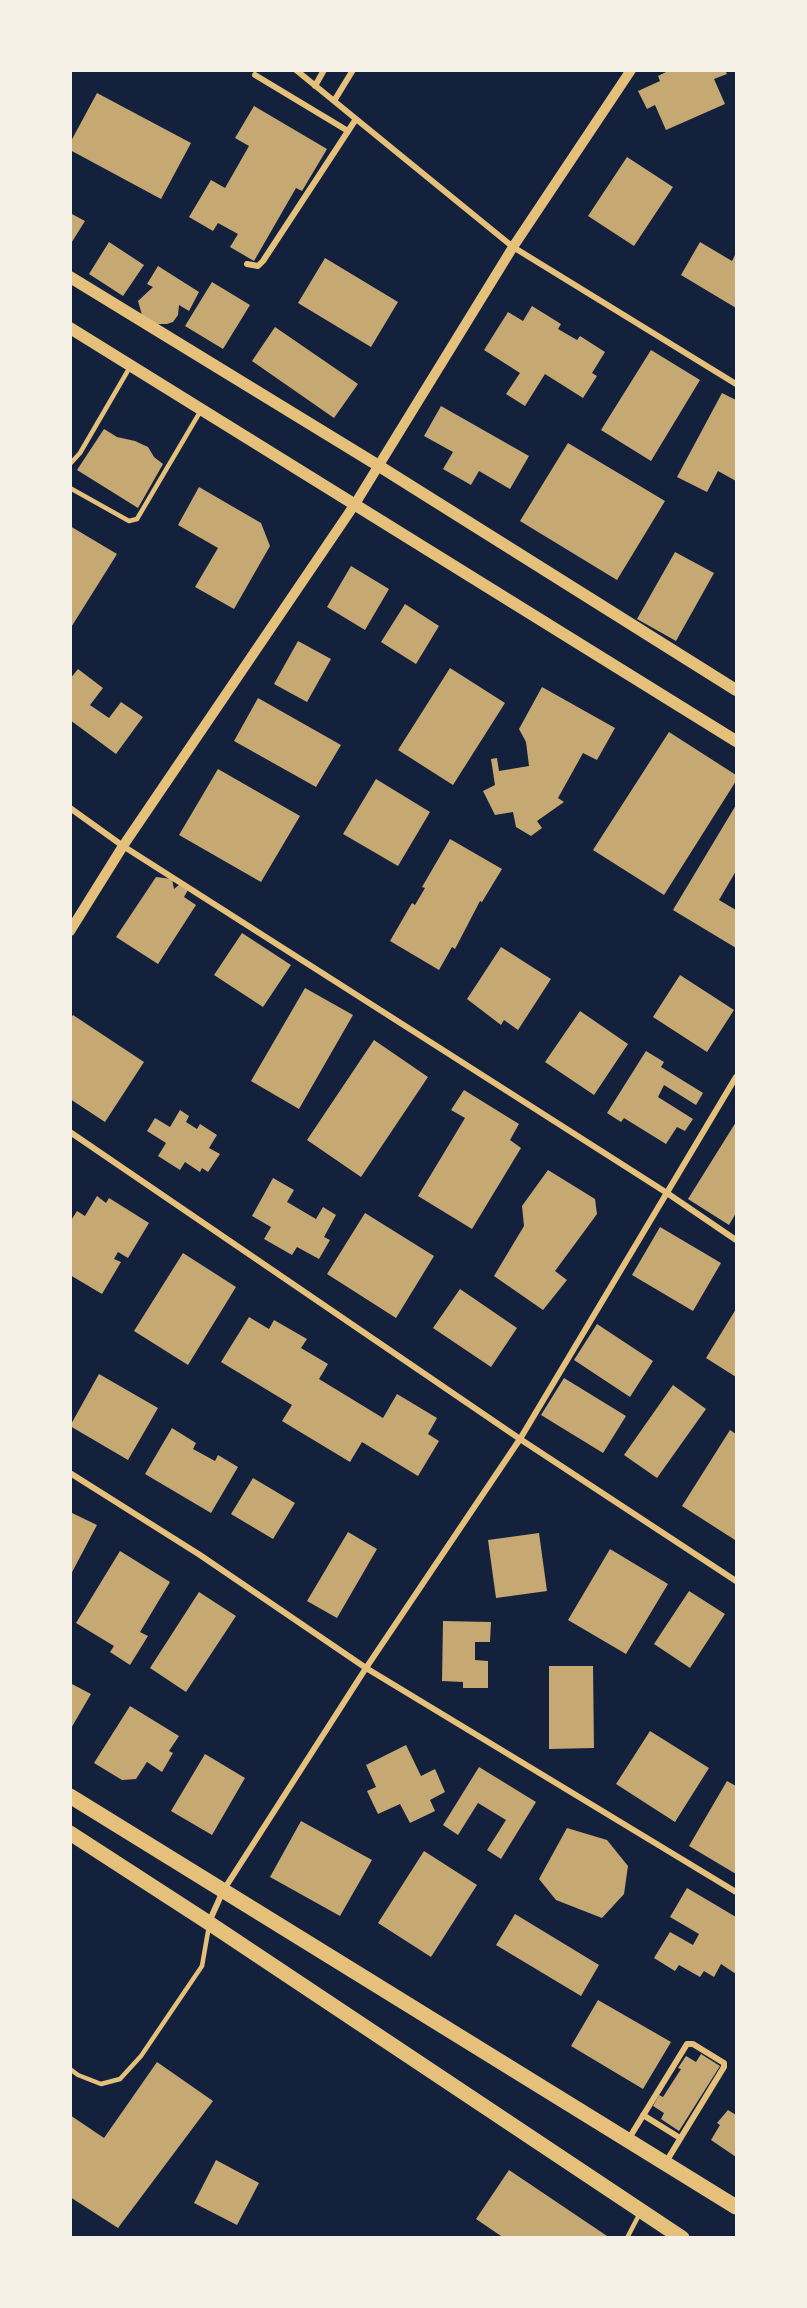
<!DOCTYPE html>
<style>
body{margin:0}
#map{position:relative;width:807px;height:2308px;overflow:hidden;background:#14213d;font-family:Signika,sans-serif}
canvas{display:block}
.frame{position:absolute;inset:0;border:72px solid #f6f1e7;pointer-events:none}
</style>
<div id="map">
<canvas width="807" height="2308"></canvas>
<div class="frame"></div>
</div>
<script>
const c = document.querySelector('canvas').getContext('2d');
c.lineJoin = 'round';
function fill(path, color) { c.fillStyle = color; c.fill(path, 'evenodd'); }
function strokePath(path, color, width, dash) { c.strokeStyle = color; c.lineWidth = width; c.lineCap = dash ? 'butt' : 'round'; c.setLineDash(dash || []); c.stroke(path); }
fill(new Path2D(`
 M670,70h55l2,4 -13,5 11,25 -59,26 -11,-25 -8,4 -9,-18 22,-10 -2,-5z
 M97,93l94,50 -30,56 -91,-49v-7z
 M254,106l73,43 -25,42 -6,-3 -42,73 -24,-14 8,-13 -20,-11 -5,8 -24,-14 22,-37 14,8 24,-42 -14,-8z
 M627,157l46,30 -39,59 -46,-30z
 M70,213l15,8 -15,24z
 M109,242l35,23 -21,31 -34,-22z
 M700,242l32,19 4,-8v55l-55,-33z
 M325,258l73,44 -27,45 -73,-44z
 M158,266l41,26 -10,19 -10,-6 -1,10 -5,7 -6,2h-10l-15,-9 -4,-14 15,-14 -6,-3z
 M212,282l38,23 -27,44 -38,-23z
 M532,306l29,18 -3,5 19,11 3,-4 25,16 -13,21 5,3 -14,22 -38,-24 -20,32 -19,-12 14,-21 -36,-23 24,-38 15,9z
 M275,327l83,57 -24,34 -82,-57z
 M651,350l49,30 -49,81 -50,-31z
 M722,393l14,7v81l-18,-10 -11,21 -30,-15z
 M441,406l88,50 -19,33 -31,-18 -8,14 -28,-16 10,-17 -29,-16z
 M104,429l13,8 18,4 13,6 6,10 9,7 -25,44 -61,-38z
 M568,443l97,58 -48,79 -97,-59z
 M199,487l62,36 9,23 -36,63 -39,-22 23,-39 -40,-23z
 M70,526l47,28 -47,75z
 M675,552l39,21 -38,68 -39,-22z
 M351,566l38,23 -24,41 -38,-23z
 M405,604l34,22 -23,38 -35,-22z
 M298,641l33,18 -24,43 -33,-18z
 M450,668l55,35 -52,82 -55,-35z
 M78,669l25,19 -13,17 19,13 12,-16 22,15 -27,37 -46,-34v-41z
 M542,687l73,41 -18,32 -14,-7 -25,45 6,4 -27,19 5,7 -11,8 -15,-9 -3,-15 -18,3 -12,-24 12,-6 -4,-26 6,-1 2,13 30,-5 -3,-24 -7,-13z
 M258,698l83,47 -25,42 -82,-46z
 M669,732l67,43v6l-72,114 -71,-45z
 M218,769l82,47 -39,66 -82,-47z
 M376,779l54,33 -32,54 -55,-32z
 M736,805v66l-17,29 17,10v38l-63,-38z
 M450,839l52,30 -20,33 -2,-1 -25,48 -3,-2 -13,23 -49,-29 22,-38 3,2 10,-17 -3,-1z
 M156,877l16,2 2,10 6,-5 8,6 -4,7 12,8 -38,59 -42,-27z
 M242,933l49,32 -28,42 -49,-32z
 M501,947l50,32 -33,51 -14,-10 -3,5 -34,-26z
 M680,975l54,35 -27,42 -54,-35z
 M305,988l48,27 -54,94 -48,-28z
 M580,1011l48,33 -34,51 -49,-33z
 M73,1015l71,47 -39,60 -35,-23v-80z
 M374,1040l54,37 -67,100 -54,-37z
 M646,1051l18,11 -3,5 42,26 -7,12 -32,-20 -6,12 35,22 -8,12 -8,-4 -11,17 -42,-26 -3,4 -14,-9z
 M464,1090l55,34 -9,16 11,8 -49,81 -54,-33 47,-78 -14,-8z
 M180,1110l9,6 -3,6 11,7 3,-5 17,11 -8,13 11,6 -12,18 -6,-4 -2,4 -15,-10 -5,8 -22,-14 8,-13 -19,-12 8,-13 15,9z
 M736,1122v91l-7,12 -41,-26z
 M548,1170l47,29 2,15 -42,57 12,9 -24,30 -49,-34 30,-50 -2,-20z
 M273,1178l21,12 -7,12 29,17 7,-12 13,8 -12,22 6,3 -11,19 -22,-12 -5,8 -28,-16 7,-12 -19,-11z
 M97,1196l9,7 3,-5 40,25 -21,35 -10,-6 -4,7 7,3 -19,32 -32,-19v-53l7,-11 8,5z
 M365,1213l69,43 -38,62 -69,-44z
 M660,1227l61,36 -28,48 -61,-36z
 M183,1253l53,34 -48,78 -54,-34z
 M460,1289l57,39 -26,39 -58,-39z
 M736,1309v68l-30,-19z
 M249,1317l20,12 5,-9 33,19 -6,9 27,16 -9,15 64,39 14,-24 40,24 -9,16 11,7 -21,35 -56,-34 -12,20 -68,-41 10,-16 -71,-43z
 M597,1324l56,37 -23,36 -56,-37z
 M99,1374l59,34 -30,52 -58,-34z
 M564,1378l62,38 -23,37 -62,-38z
 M673,1385l33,24 -49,69 -33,-23z
 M172,1428l24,15 -3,6 22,12 3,-6 20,12 -27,46 -66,-39z
 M730,1430l6,4 -1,106 -53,-34z
 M253,1478l42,25 -22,36 -42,-25z
 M70,1512l27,13 -27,51z
 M348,1532l29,17 -40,69 -30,-17z
 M539,1533l8,58 -51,7 -8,-58z
 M610,1549l58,35 -42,70 -58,-34z
 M120,1551l50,31 -30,50 8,4 -18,29 -20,-13 4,-6 -38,-23z
 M689,1591l36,23 -35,54 -36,-24z
 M199,1592l37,24 -50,76 -36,-24z
 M443,1621l48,1 -1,20h-15v18l13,1v27h-25v-6l-21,-1z
 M549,1666h44l1,82 -45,1z
 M70,1683l21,11 -21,36z
 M130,1706l49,30 -10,15 4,2 -11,19 -15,-10 -11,17 -14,1 -28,-17z
 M650,1731l59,37 -34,54 -59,-38z
 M406,1745l15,31 14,-7 10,23 -15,8 5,11 -25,12 -10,-19 -22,10 -11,-23 9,-4 -10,-22z
 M205,1754l40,24 -33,57 -41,-24z
 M479,1767l57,35 -35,57 -14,-9 19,-30 -28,-17 -20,32 -15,-10z
 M727,1781l9,5v88l-47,-28z
 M301,1821l71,39 -32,56 -70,-39z
 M567,1828l40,12 21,26 -4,28 -22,24 -46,-18 -17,-21z
 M424,1851l53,34 -46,72 -53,-34z
 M687,1888l49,29v57l-15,-10 -7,13 -10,-6 -4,6 -21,-12 -4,6 -21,-13 16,-26 23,13 6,-11 -29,-17z
 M515,1914l84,51 -18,31 -85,-51z
 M598,2000l73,42 -28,47 -72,-43z
 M701,2054l19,12 -41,65 -18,-12 3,-6 -11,-7 6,-11 4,2 18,-28 -3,-1 8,-12 10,6z
 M157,2062l56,39 -95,127 -48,-31v-82l34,23z
 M728,2110l8,5v42l-25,-17 9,-15 -3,-2z
 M216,2160l43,23 -22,42 -43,-22z
 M509,2170l101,68h-106l-28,-19z`), '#c6a872');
strokePath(new Path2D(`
 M70,464l10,-11 50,-86
 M70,488l59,33 8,-2 63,-107
 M70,2069l8,6 23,9 19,-5 21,-23 61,-90 7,-40
 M627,2238l13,-25`), '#e5c07b', 4.5);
strokePath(new Path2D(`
 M296,70l217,177 223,137
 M255,75l93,56
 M315,86l9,-16
 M334,101l19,-31
 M247,264l11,2 5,-5 93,-142
 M70,808l53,38 544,347 69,47
 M70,1132l450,307 216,142
 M70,1473l130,82 166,113 370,224
 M209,1922l14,-31 143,-223 154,-229 216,-362
 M643,2115l37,23
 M628,2140l59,-96h6l31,19v4l-58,95`), '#e5c07b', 6);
strokePath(new Path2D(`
 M70,931l53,-85 232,-342 158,-257 118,-177`), '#e5c07b', 10);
strokePath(new Path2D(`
 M70,277l309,189 357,224
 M70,328l666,413`), '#e5c07b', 12);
strokePath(new Path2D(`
 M70,1796l666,411
 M70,1833l139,90 473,315`), '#e5c07b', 15);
</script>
